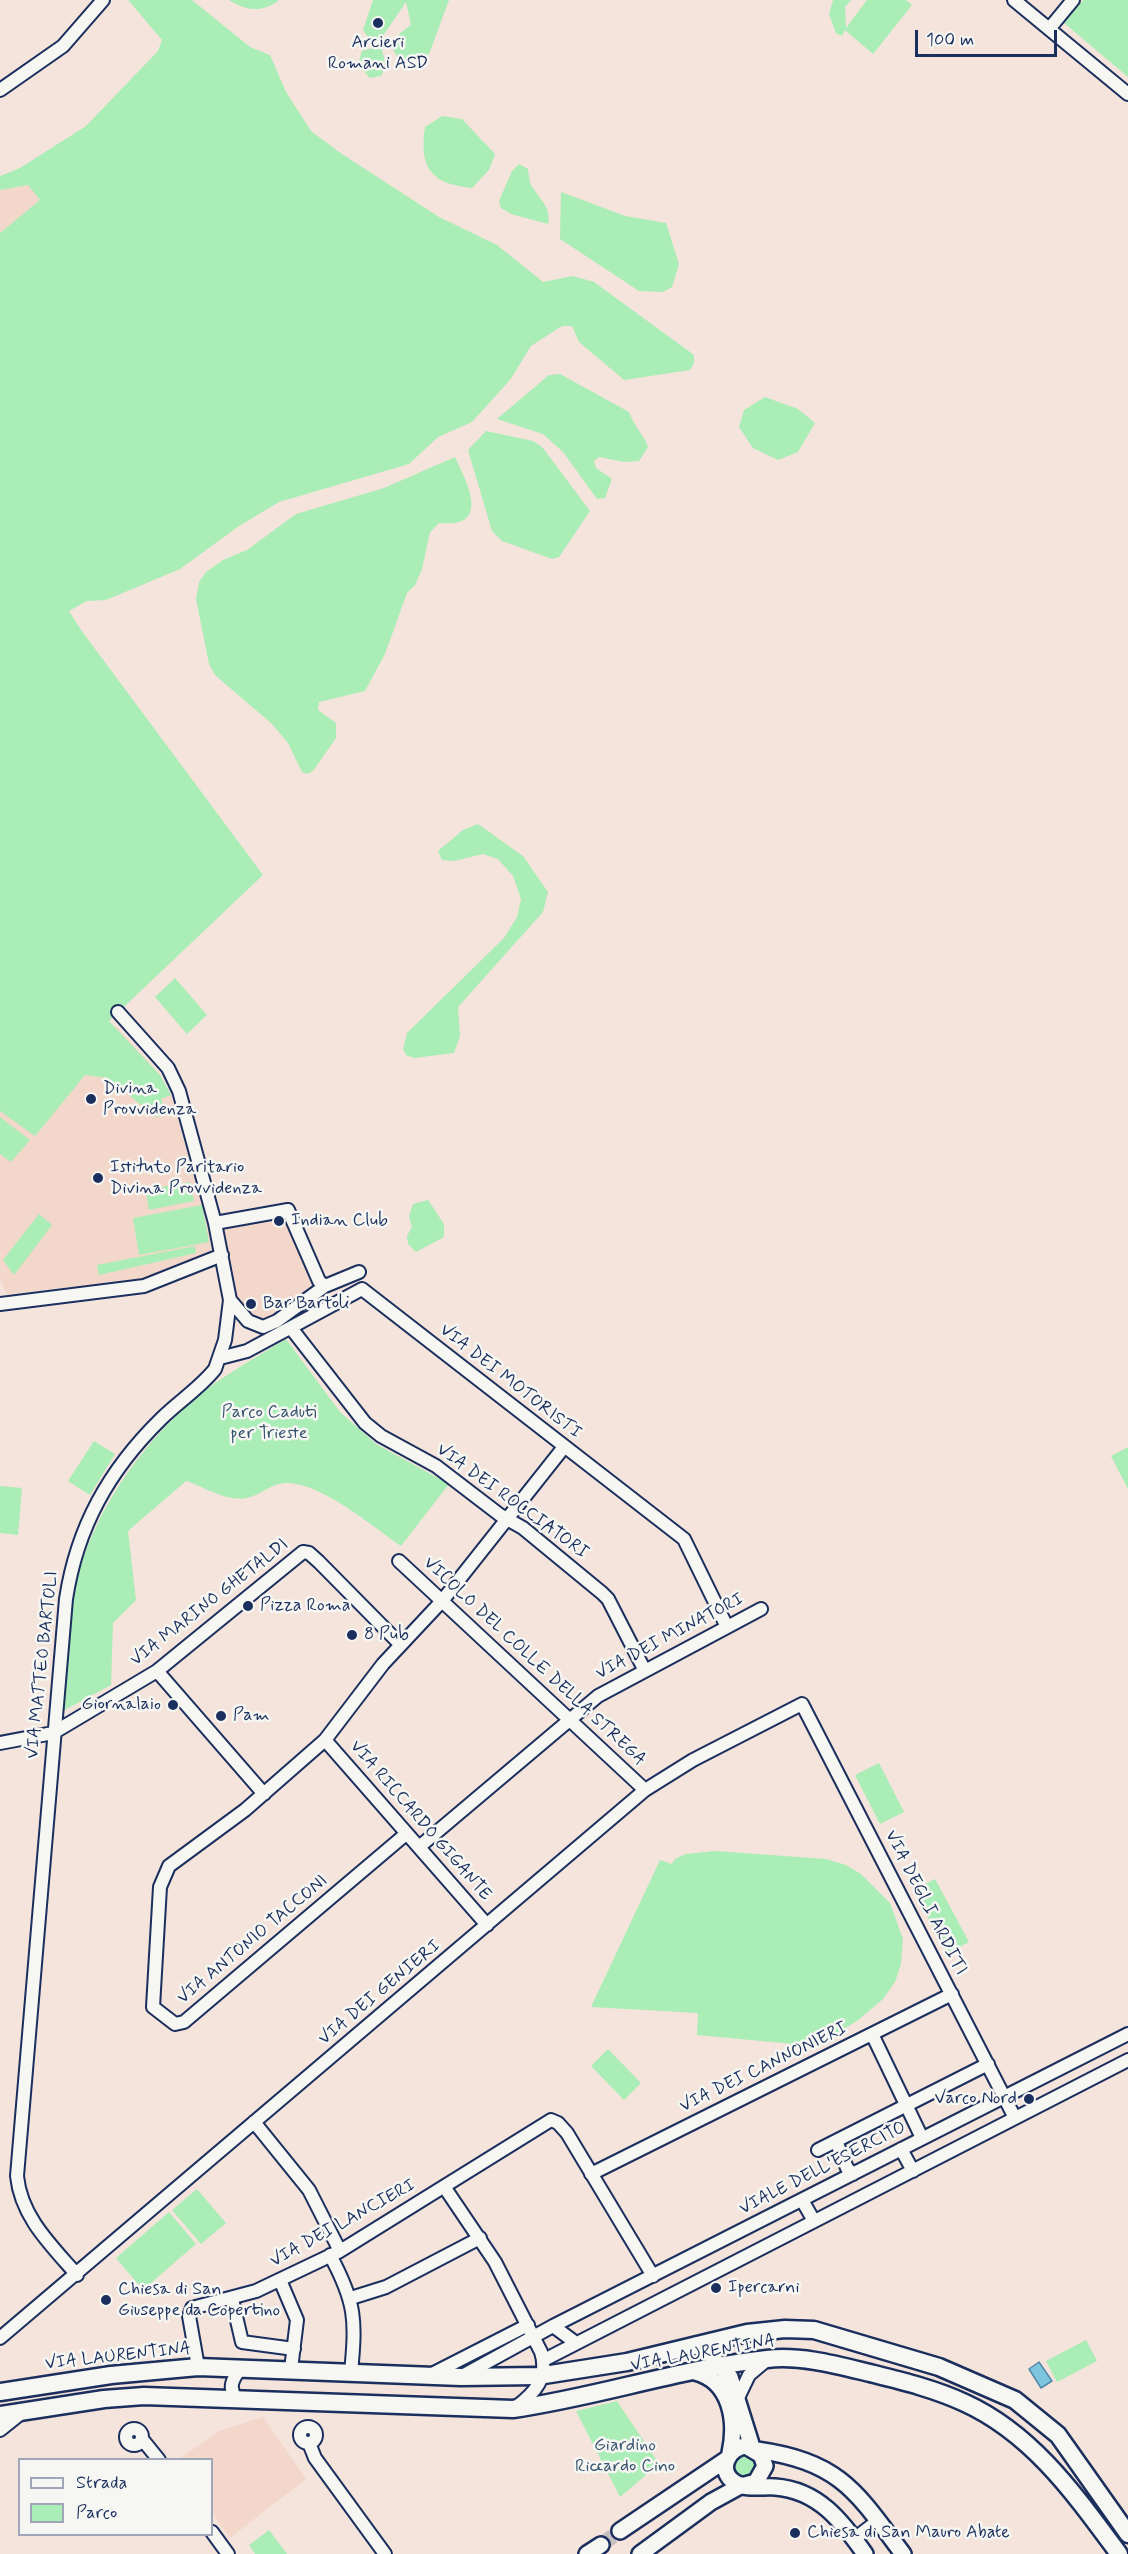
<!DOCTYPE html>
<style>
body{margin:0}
#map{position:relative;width:1128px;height:2554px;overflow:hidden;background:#f4e4db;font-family:Mynerve,sans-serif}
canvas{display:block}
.legend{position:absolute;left:18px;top:2458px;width:195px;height:78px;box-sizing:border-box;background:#f6f6f2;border:2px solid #9ea6b7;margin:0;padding:8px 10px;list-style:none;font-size:18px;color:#1b2f5e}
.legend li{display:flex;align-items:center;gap:12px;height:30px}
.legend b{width:30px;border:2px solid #9ea6b7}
.scale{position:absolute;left:915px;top:30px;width:142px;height:27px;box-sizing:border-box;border:3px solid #1b2f5e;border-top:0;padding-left:8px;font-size:18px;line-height:21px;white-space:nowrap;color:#1b2f5e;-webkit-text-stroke:4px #f6f6f2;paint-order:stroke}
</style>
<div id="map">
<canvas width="1128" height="2554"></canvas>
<ul class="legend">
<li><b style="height:8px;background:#f6f6f2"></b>Strada</li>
<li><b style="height:16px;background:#aaedb6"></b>Parco</li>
</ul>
<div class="scale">100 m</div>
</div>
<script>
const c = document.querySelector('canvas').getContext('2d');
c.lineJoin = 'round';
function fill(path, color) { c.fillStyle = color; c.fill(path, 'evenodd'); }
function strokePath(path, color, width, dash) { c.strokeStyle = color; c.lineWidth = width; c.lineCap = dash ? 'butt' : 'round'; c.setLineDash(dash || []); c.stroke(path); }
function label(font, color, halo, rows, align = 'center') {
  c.font = font + ' Mynerve,sans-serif'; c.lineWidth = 5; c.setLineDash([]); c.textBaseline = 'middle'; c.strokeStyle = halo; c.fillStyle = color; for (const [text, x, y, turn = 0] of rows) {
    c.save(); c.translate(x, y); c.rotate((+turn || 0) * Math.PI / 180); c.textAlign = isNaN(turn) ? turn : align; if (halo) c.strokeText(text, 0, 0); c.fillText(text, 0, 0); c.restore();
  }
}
fill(new Path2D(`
 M28,185l12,15 -40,33v-43z
 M116,1026l44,49 11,20 43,154 -60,28 -147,17 -7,-14v-188z
 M286,1212l34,75 -48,32 -15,4 -24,-24 -15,-74z
 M263,2417l43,62 -76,59 -18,-25v-53l-33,-1 40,-28z`), '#f3d7ca');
fill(new Path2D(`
 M128,0h64l58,47 20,8 16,37 25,39 28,21 100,65 58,28 46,37 30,-6 21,6 100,73v8l-4,7 -66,10 -45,-38 -7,-16h-10l-31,20 -21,34 -38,42 -34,15 -29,27 -130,38 -40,24 -59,43 -74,31 -19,1 -18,10 12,19 182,245 -154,146 51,54 11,20 -10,4 5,15 -10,3 -48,-39 -23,-3 -50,61 -35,-25v-878l40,-33 -12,-15 -28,5v-14l20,-8 66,-42 72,-75 4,-11z
 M229,0h50c-16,13 -33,11 -50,0z
 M373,0h76l-20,54 -26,15 -10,-20 7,-16 11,-8 -5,-23 -30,44 6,3 4,18 -5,9 -11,2 -12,-13 4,-14 13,-4 -12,-17z
 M833,0h18l-6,7 1,21 21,-28h39l6,5 -39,49 -28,-24 -3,6 -6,-3 -7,-19z
 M1083,0h45v77l-64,-54z
 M442,116l20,3 33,35 -6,16 -17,18c-42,-4 -53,-21 -47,-61z
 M519,164l9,5c1,6 1,14 5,19 7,11 19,21 15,36l-37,-10 -10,-6 -2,-7 13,-30z
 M561,192l64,24 41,7 13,41 -7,23 -9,5 -24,-1 -79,-52z
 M560,374l69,38c5,14 14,22 19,35l-9,14 -15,1 -25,-5 -5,4 2,7 16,11 -7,19 -8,1 -34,-47 -20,-18 -46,-15 52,-44z
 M765,397l33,12 17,14 -17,29 -20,8 -25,-12 -14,-21 5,-17z
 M486,431l47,10 10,7 47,63 -31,46 -7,2 -50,-18 -10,-10 -24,-81z
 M455,457c7,16 31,57 4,65 -6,2 -14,1 -20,1l-9,9 -8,37 -7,16 -8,8 -22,61 -20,37 -46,11 -1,8 18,13v15l-23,33 -6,3 -5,-2 -14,-29 -16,-19 -57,-49 -6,-11 -13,-65 3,-17 7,-10 17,-12 24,-10 49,-36 88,-26z
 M478,824l45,32 25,36 -5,20 -85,95 2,29 -6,17 -40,5 -8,-3 -3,-6 4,-16 97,-95 13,-21 4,-18 -8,-23 -15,-17 -15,-5 -29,7 -12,-1 -4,-9 25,-21z
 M175,978l32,37 -20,19 -32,-37z
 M0,1117l30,23 -19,22 -11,-8z
 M190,1182l4,19 -45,9 -3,-20z
 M428,1200l16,24v13l-28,15 -8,-8 -1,-8 5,-9 -3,-11 4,-12z
 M202,1205l7,37 -70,13 -6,-37z
 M39,1214l13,11 -38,50 -11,-15z
 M195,1246l1,7 -97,22 -2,-10z
 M286,1339l54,73 36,32 73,40 -48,62c-28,-19 -81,-65 -116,-63 -15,1 -24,12 -38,15 -19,4 -43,-11 -61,-17l-58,50 8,69 -23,23 -2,62 -48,26c3,-37 3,-77 10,-113 13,-73 58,-140 111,-190 30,-28 68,-48 102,-69z
 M94,1441l21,13 -25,41 -22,-14z
 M1128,1447v42l-17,-33z
 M0,1486l22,2 -4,47 -18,-2z
 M879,1763l25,49 -24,12 -25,-49z
 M715,1851l111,8 20,6 15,9 29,29 13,36 -2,25 -6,18 -12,17 -26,22 -42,25 -118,-11 1,-22 -107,-6 69,-147 12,4 3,-5 11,-5z
 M935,1879l34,63 -22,11 -34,-63z
 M608,2049l33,34 -17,17 -33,-34z
 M197,2189l29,34 -25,21 -29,-34z
 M169,2212l27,32 -53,46 -27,-32z
 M1086,2340l11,21 -40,21 -11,-21z
 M372,2380l150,2v4l-150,-2z
 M617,2401l42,63 -39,33 -44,-86z
 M731 2466a13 13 0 1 1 26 0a13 13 0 1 1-26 0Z
 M269,2530l18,24h-32l-6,-9z`), '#aaedb6');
const water = new Path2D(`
 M1039,2362l13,19 -11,7 -12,-19z`);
fill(water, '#7cc5dc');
strokePath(water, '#5589aa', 1.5);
strokePath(new Path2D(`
 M601,2545l19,-14`), '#c9c0c2', 15, [15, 8]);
const minor = new Path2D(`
 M1014,0l114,94
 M1049,29l24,-29
 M0,90l63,-44 40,-46
 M215,1223l73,-13 31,71 6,5 34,-14
 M230,1300l18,21 15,6 14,-6 48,-35
 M0,1304l144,-18 78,-31
 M291,1328l74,95 16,13 55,30 64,49 23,13 79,65 6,6 36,70
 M220,1358l27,-7 115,-62 322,250 43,88
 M399,1561l246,229
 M157,1671l107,123
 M325,1740l162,185
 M0,1743l53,-10 104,-62 146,-119 6,1 10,9 81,82
 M406,1834l-222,188 -9,2 -22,-17 7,-120 9,-21 76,-56 80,-70 58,-76 59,-63 122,-154
 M419,1847l179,-151 163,-87
 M872,2034l50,104
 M254,2122l55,68 31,61
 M836,2141l11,27 6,6
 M901,2149l12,22
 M818,2150l170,-86
 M591,2174l361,-180
 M445,2188l50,74 46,90c8,25 -6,41 -25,55
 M802,2200l12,21
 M330,2255c26,48 26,65 21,118
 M77,2275c-26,-30 -56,-58 -60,-99l49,-577c11,-72 43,-129 95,-180 17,-17 39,-31 54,-50l10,-29 5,-40 -15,-77 -36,-132 -11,-23 -50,-56
 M280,2280l17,40 -6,49
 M351,2298l35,-11 94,-49
 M232,2299l10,43 52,7
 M553,2326l23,17
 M0,2338l645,-548 48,-30 109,-56 213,414
 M544,2360l584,-300
 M198,2367l-9,-51 3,-8 64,-17 84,-40 211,-131 7,3 9,10 86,143
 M430,2375l98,-50
 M462,2376l91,-50 575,-292
 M237,2399c-10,-11 -4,-21 4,-31
 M737,2400l12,-25 19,-16
 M300 2435a8 8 0 1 1 16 0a8 8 0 1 1-16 0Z
 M126 2437a8 8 0 1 1 16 0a8 8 0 1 1-16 0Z
 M0,2430l20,-16
 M142,2439l17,21
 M309,2443l6,15 70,96
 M212,2532l16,22
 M854,2539l25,-19`);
const tertiary = new Path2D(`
 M696,2345l14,10 20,22 22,70
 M695,2372c36,9 42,49 35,81
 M757,2450c83,12 99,41 146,104
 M745,2485l11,-3 9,-16 -4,-11 -15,-9c-18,2 -29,24 -12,36 11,8 29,4 41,5 43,3 67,34 90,67
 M620,2531l107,-72
 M587,2554l14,-9
 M640,2554l71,-52 31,-17`);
const secondary = new Path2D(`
 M0,2392l111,-17 87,-8 263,10 77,-1 89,-14 120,-29 38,-4 29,1 125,37 76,33 43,35 70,99
 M0,2415l104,-16 40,-3 369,13c85,-12 168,-41 254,-50 34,-4 70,6 103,14 32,8 65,16 95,30 68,31 111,93 154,151`);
strokePath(minor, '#1b2f5e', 16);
strokePath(tertiary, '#1b2f5e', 20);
strokePath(secondary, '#1b2f5e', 21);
strokePath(minor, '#f6f6f2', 12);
strokePath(tertiary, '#f6f6f2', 15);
strokePath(secondary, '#f6f6f2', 16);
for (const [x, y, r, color] of [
 [378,23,6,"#1b2f5e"],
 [91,1099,6,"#1b2f5e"],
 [98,1178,6,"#1b2f5e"],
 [279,1221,6,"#1b2f5e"],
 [251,1304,6,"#1b2f5e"],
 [248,1606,6,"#1b2f5e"],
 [352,1635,6,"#1b2f5e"],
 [173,1705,6,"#1b2f5e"],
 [221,1716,6,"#1b2f5e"],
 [1029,2099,6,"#1b2f5e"],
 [716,2288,6,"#1b2f5e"],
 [106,2300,6,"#1b2f5e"],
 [795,2533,6,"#1b2f5e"]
]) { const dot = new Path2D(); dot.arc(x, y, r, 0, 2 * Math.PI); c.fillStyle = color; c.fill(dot); strokePath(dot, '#f6f6f2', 2); }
label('18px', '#1b2f5e', '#f6f6f2', [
 ["Arcieri",378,43,"center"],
 ["Romani ASD",378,64,"center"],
 ["Divina",103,1089],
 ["Provvidenza",103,1110],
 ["Istituto Paritario",110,1168],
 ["Divina Provvidenza",110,1189],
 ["Indian Club",291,1221],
 ["Bar Bartoli",263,1304],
 ["Pizza Roma",260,1606],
 ["8 Pub",364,1635],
 ["Giornalaio",161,1705,"right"],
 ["Pam",233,1716],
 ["Varco Nord",1017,2099,"right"],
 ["Ipercarni",728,2288],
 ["Chiesa di San",118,2290],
 ["Giuseppe da Copertino",118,2311],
 ["Chiesa di San Mauro Abate",807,2533]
], 'left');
label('18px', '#1b2f5e', '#f6f6f2', [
 ["VIA DEI MOTORISTI",510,1382,38],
 ["VIA DEI ROCCIATORI",512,1502,36],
 ["VIA MARINO GHETALDI",210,1603,-38],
 ["VIA DEI MINATORI",670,1637,-28],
 ["VICOLO DEL COLLE DELLA STREGA",534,1662,43],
 ["VIA MATTEO BARTOLI",43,1665,-84],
 ["VIA RICCARDO GIGANTE",420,1821,49],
 ["VIA DEGLI ARDITI",925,1903,63],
 ["VIA ANTONIO TACCONI",253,1940,-40],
 ["VIA DEI GENIERI",380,1993,-40],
 ["VIA DEI CANNONIERI",764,2068,-26],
 ["VIALE DELL'ESERCITO",823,2169,-27],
 ["VIA DEI LANCIERI",343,2224,-29],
 ["VIA LAURENTINA",703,2354,-10],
 ["VIA LAURENTINA",118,2357,-6]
]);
label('18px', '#385570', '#f6f6f2', [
 ["Parco Caduti",269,1413],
 ["per Trieste",269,1434],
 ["Giardino",625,2446],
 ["Riccardo Cino",625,2467]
]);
</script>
